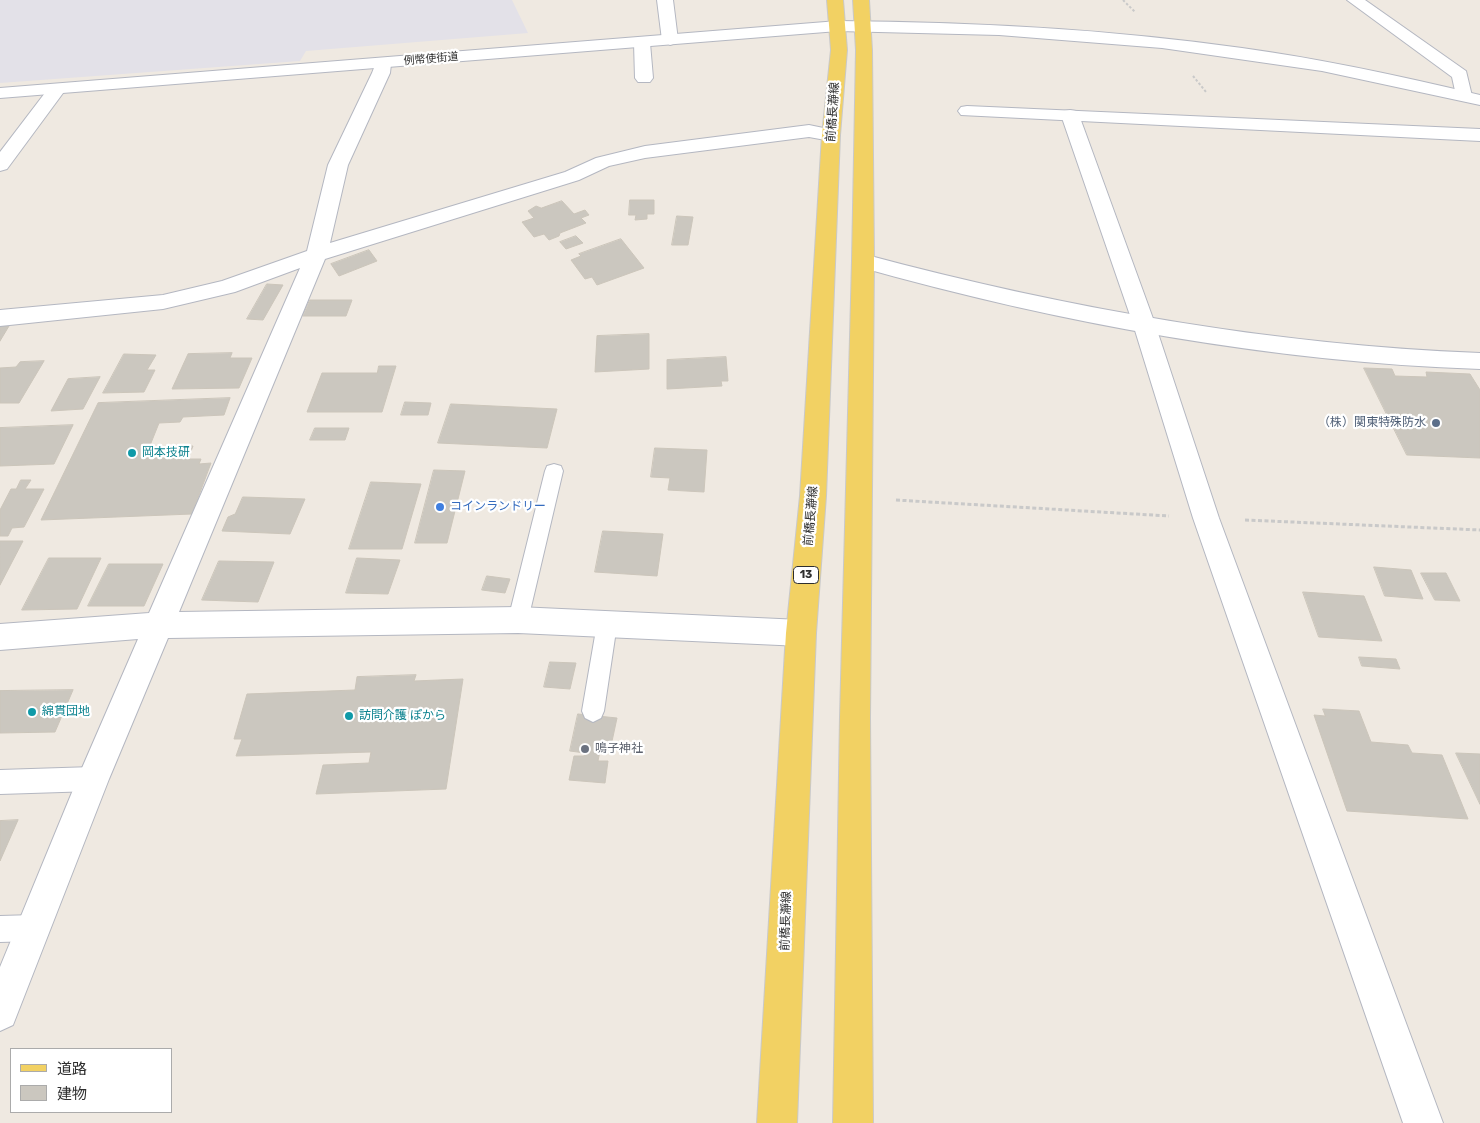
<!DOCTYPE html>
<meta charset="utf-8">
<style>
body{margin:0}
#map{position:relative;width:1480px;height:1123px;overflow:hidden;background:#efe9e1;font-family:Rubik,"Noto Sans JP",sans-serif}
canvas{display:block}
.legend{position:absolute;left:10px;top:1048px;width:162px;height:65px;box-sizing:border-box;background:#fff;border:1px solid #ababab;margin:0;padding:6px 9px;list-style:none;font-size:15px;color:#2e2e2e}
.legend li{display:flex;align-items:center;gap:10px;height:25px}
.legend b{width:25px;border:1px solid #ababab}
</style>
<div id="map">
<canvas width="1480" height="1123"></canvas>
<ul class="legend">
<li><b style="height:6px;background:#f2d163"></b>道路</li>
<li><b style="height:14px;background:#cbc7bf"></b>建物</li>
</ul>
</div>
<script>
const c = document.querySelector('canvas').getContext('2d');
c.lineJoin = 'round';
function fill(path, color) { c.fillStyle = color; c.fill(path, 'evenodd'); }
function strokePath(path, color, width, dash) { c.strokeStyle = color; c.lineWidth = width; c.lineCap = dash ? 'butt' : 'round'; c.setLineDash(dash || []); c.stroke(path); }
function label(font, color, halo, rows, align = 'center') {
  c.font = font + ' Rubik,"Noto Sans JP",sans-serif'; c.lineWidth = 4.5; c.setLineDash([]); c.textBaseline = 'middle'; c.strokeStyle = halo; c.fillStyle = color; for (const [text, x, y, turn = 0] of rows) {
    c.save(); c.translate(x, y); c.rotate((+turn || 0) * Math.PI / 180); c.textAlign = isNaN(turn) ? turn : align; if (halo) c.strokeText(text, 0, 0); c.fillText(text, 0, 0); c.restore();
  }
}
fill(new Path2D(`
 M0,0h512l16,33 -222,18 -6,10 -300,22z`), '#e3e1e8');
const building = new Path2D(`
 M630,200h24v14h-7v5l-12,1 1,-5h-7z
 M562,201l12,13 11,-4 4,5 -8,3 5,5 -26,10 -1,3 -10,4 -5,-6 -10,3 -12,-15 12,-4 -6,-7 8,-5 5,2z
 M677,216l16,1 -5,28h-16z
 M576,236l7,7 -17,6 -6,-7z
 M621,239l23,29 -47,17 -5,-8 -7,2 -14,-19 10,-4 -2,-2z
 M369,250l8,11 -38,15 -8,-12z
 M267,284l16,1 -20,35 -16,-1z
 M310,300h42l-6,16h-43z
 M0,326h9l-9,15z
 M649,334v35l-54,3 2,-36z
 M232,353l-2,5h22l-13,30 -67,1 16,-35z
 M124,354l32,1 -9,15h8l-11,22 -41,1z
 M726,357l2,24h-7l1,5 -55,3v-29z
 M44,361l-25,42h-19v-35l16,-1 4,-5z
 M379,366h17l-14,46h-75l15,-39h55z
 M1364,368l28,1 3,7 32,1 -1,-5 44,2 10,16v68l-73,-3z
 M100,377l-17,32 -32,2 17,-32z
 M230,398l-6,17 -41,2 -3,5 -21,1 -10,25 44,-2 -5,13h13l-2,5 12,-1 -19,51 -151,6 57,-117z
 M405,402l26,1 -3,12h-27z
 M451,404l106,5 -10,39 -109,-5z
 M73,425l-19,39 -54,2v-38z
 M315,428h34l-4,12h-35z
 M655,448l52,2 -3,42 -36,-2 2,-12 -19,-1z
 M434,470l31,1 -18,72h-32z
 M21,480h10l-6,9h19l-20,38 -12,1 -4,8h-8v-26l11,-21h5z
 M371,482l50,2 -19,65h-53z
 M243,497l62,2 -15,35 -68,-3 6,-14 7,-3z
 M603,531l60,3 -6,42 -62,-4z
 M0,541h23l-23,44z
 M49,558h52l-24,51 -55,1z
 M357,558l43,2 -12,34 -42,-1z
 M219,561l55,1 -16,40 -56,-2z
 M109,564h54l-19,42h-56z
 M1374,567l37,3 12,29 -38,-3z
 M1421,573h25l14,28 -25,-1z
 M487,576l23,3 -5,14 -23,-3z
 M1303,592l61,4 18,45 -63,-4z
 M1359,657l37,2 4,10 -38,-3z
 M550,662l26,1 -6,26 -26,-2z
 M416,675l-2,6 49,-2 -17,110 -130,5 7,-29 46,-2 2,-11 -135,4 6,-17h-8l13,-45 108,-4 2,-13z
 M73,690l-18,42 -55,1v-42z
 M1323,709l36,2 12,31 37,3 4,8 30,2 26,64 -121,-8 -33,-96 11,1z
 M578,714l39,4 -6,28 -10,-1 -3,16h10l-3,22 -36,-3 5,-24h10l1,-3 -15,-2z
 M1456,753l24,1v50z
 M18,820l-18,41v-40z`);
fill(building, '#cbc7bf');
strokePath(building, '#cbc5ba', 1);
const lane = new Path2D(`
 M554,464l7,2 2,5 -35,149 -3,7 -7,2 -7,-2 -3,-7 37,-149 2,-5z
 M607,615l7,2 3,7 -13,87 -3,7 -8,4 -8,-4 -3,-7 15,-87 3,-7z
 M93,767l8,4 4,8 -4,8 -8,4 -93,3v-24z
 M34,915l9,4 4,9 -4,9 -9,4 -34,1v-26z`);
const street = new Path2D(`
 M657,0h16l5,40 -2,3 -6,2 -8,-5z
 M1347,0h18l101,71 6,25 -3,4h-12l-5,-23z
 M642,38l6,2 2,3 3,35 -3,4h-12l-3,-4 -1,-35 2,-3z
 M383,59l6,1 2,4 -1,9 -42,92 -18,78 235,-71 31,-14 49,-12 164,-21 29,6 2,4 -2,4 -7,2 -22,-4 -164,21 -36,8 -30,14 -254,79 -146,353 339,-5 283,13 10,4 5,9 -5,9 -10,4 -283,-13 -350,5 -59,141 -96,246 -13,6v-64l82,-199 56,-129 -138,11v-26l149,-11 151,-345 -65,24 -72,17 -163,17v-16l163,-15 59,-14 85,-30 21,-86 44,-92 5,-13z
 M57,84l6,1 3,4 -59,80 -7,2v-19l51,-67z
 M1070,110l6,1 3,4 76,209 64,194 224,605h-40l-210,-605 -60,-194 -72,-209 3,-4z`);
const secondary = new Path2D(`
 M838,21c135,1 270,8 404,27 80,11 159,28 238,47v10l-158,-34 -160,-23 -163,-13 -161,-4 -838,67v-10z
 M967,106l513,23v12l-519,-26 -3,-4 3,-4z
 M863,254c201,54 409,91 617,99v16c-210,-7 -422,-46 -624,-103l-4,-5 4,-5z`);
const primary = new Path2D(`
 M827,0h16l4,50 -7,85 -14,361 -10,137 -19,490h-40l29,-490 14,-137 22,-361 9,-85z
 M853,0h16l3,50 2,211 -4,456 3,406h-40l7,-406 12,-456 4,-211z`);
strokePath(lane, '#b4b7c1', 2);
strokePath(street, '#b4b7c1', 2);
strokePath(secondary, '#b4b7c1', 2);
strokePath(primary, '#c9c9c9', 2);
strokePath(new Path2D(`
 M1123,0l12,12
 M1193,76l13,16`), '#c9c9c9', 2, [2.5, 2]);
strokePath(new Path2D(`
 M896,500l273,16
 M1245,520l235,10`), '#c9c9c9', 3, [4, 2.5]);
fill(lane, '#fff');
fill(street, '#fff');
fill(secondary, '#fff');
fill(primary, '#f2d163');
for (const [x, y, r, color] of [
 [1436,423,5,"#5c6f8a"],
 [132,453,5,"#0f9aa8"],
 [440,507,5,"#3f7fe0"],
 [32,712,5,"#0f9aa8"],
 [349,716,5,"#0f9aa8"],
 [585,749,5,"#6b7280"]
]) { const dot = new Path2D(); dot.arc(x, y, r, 0, 2 * Math.PI); c.fillStyle = color; c.fill(dot); strokePath(dot, '#fff', 2); }
label('11px', '#2e2e2e', '#fff', [
 ["例幣使街道",431,59,-5]
]);
for (const [x, y, w] of [
 [806,575,25]
]) { const box = new Path2D(); box.roundRect(x - w / 2, y - 8.5, w, 17, 4); c.fillStyle = '#fff'; c.fill(box); strokePath(box, '#2e2e2e', 1); }
label('bold 11px', '#2e2e2e', null, [
 ["13",806,575]
]);
label('12px', '#2e2e2e', '#fff', [
 ["前橋長瀞線",833,112,-86],
 ["前橋長瀞線",811,516,-85],
 ["前橋長瀞線",786,921,-88]
]);
label('12px', '#4e5e75', '#fff', [
 ["（株）関東特殊防水",1426,423]
], 'right');
label('12px', '#0d838f', '#fff', [
 ["岡本技研",142,453],
 ["綿貫団地",42,712],
 ["訪問介護 ぽから",359,716]
], 'left');
label('12px', '#366cbe', '#fff', [
 ["コインランドリー",450,507]
], 'left');
label('12px', '#5b616d', '#fff', [
 ["鳴子神社",595,749]
], 'left');
</script>
